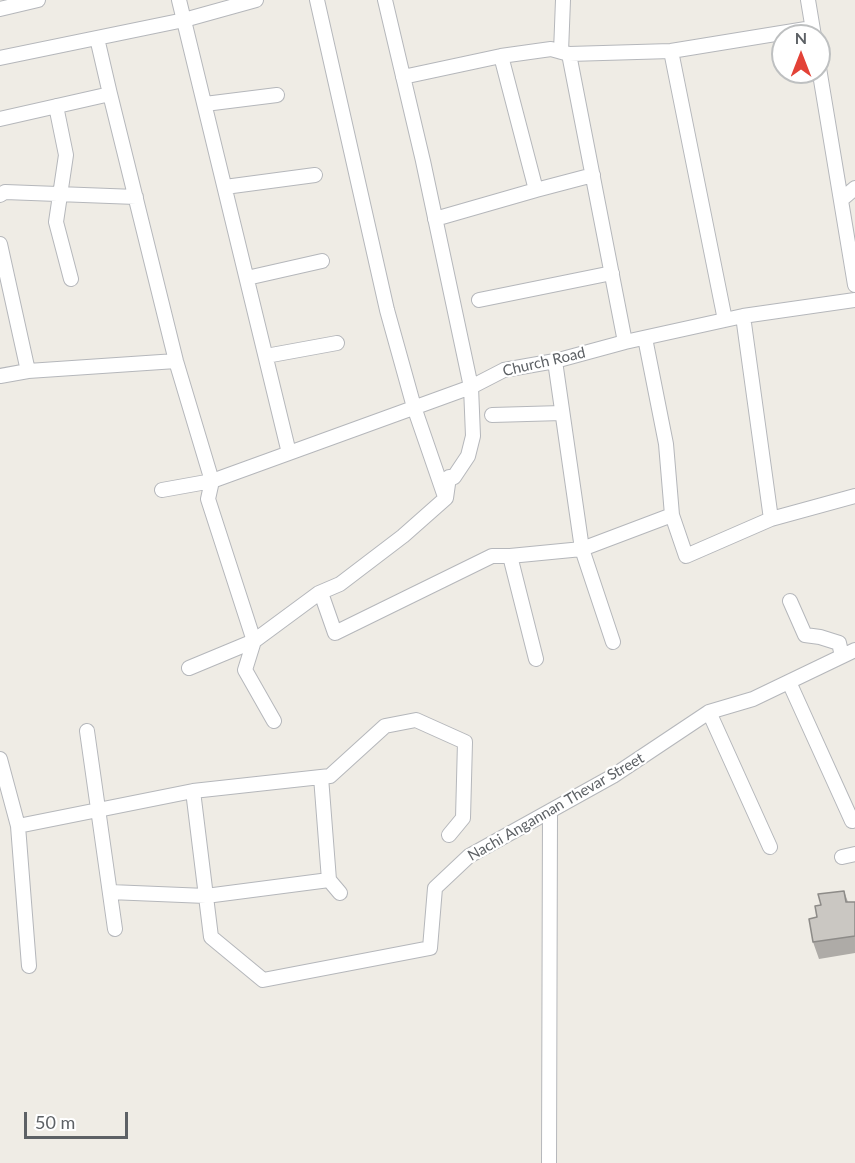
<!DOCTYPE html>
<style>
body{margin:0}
#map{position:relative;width:855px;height:1163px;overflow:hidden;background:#efece5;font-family:Lato,sans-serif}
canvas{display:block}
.north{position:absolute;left:771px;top:24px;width:60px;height:60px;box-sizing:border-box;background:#fff;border:2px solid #bec0c1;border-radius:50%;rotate:0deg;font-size:16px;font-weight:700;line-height:24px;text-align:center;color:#5d6165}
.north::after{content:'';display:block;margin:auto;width:21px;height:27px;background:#e34237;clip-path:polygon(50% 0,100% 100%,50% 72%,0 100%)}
.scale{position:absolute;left:24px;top:1112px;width:104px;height:27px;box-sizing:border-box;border:3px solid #5d6165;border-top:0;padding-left:8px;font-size:18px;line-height:21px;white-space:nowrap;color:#5d6165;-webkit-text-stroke:4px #fff;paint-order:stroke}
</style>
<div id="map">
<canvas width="855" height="1163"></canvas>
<div class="north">N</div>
<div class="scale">50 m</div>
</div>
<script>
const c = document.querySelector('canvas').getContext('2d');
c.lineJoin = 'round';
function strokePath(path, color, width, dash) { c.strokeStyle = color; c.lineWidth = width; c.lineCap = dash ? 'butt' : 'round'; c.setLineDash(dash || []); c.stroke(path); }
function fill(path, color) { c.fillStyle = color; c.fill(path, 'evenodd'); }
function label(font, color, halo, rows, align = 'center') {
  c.font = font + ' Lato,sans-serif'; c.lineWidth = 4.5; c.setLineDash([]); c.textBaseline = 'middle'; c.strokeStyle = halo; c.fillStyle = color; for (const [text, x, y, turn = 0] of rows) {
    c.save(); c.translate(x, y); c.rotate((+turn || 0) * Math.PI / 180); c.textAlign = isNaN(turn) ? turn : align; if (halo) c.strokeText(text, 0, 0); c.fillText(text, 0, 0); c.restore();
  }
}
const street = new Path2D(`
 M179,0l110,453
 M317,0l70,310 27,97 30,87
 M808,0l6,36
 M0,9l38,-9
 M97,38l13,56
 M671,51l54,269
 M561,52l2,-52
 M0,58l184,-38 72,-20
 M819,68l36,217
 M403,77l98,-21
 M205,104l72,-9
 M56,106l10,49 -10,67 15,57
 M0,119l110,-25 66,267 36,120 -4,18 46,142 -9,29 29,51
 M225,187l90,-12
 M536,190l57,-15
 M0,195l5,-3 131,5
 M841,200l14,-12
 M435,219l101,-29 -35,-134 50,-7 18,5
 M0,244l28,127
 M247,278l75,-17
 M479,300l133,-27
 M743,316l28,203
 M645,338l21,106 6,71 14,41 85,-37 84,-23
 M625,342l-56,-288 102,-3 141,-23
 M266,356l71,-13
 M555,361l27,188 31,93
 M0,376l28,-5 148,-10
 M492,415l70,-2
 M162,490l50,-9 259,-94 33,-17 51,-9 70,-19 118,-26 112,-16
 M321,593l14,40 157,-77h18
 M790,601l15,34 15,2 19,6 3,13
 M536,659l-26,-103 72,-7 90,-34
 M189,668l65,-27 65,-48 21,-9 63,-48 43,-38 3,-21h5l14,-21 5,-20 -2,-49 -48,-226 -38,-161
 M789,682l63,139
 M709,712l61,135
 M87,731l28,198
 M0,759l18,67 11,140
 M321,777l8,103 11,13
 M18,826l175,-35
 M449,835l14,-17 2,-76 -49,-22 -31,6 -55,50 -137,15 18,146 52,43 167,-32 5,-60 34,-32 144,-80 96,-64 44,-13 102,-49
 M842,857l13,-3
 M110,892l96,4 123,-16
 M549,1163l1,-352`);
strokePath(street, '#b5b7bb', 16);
strokePath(street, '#fff', 14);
fill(new Path2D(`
 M844,891l4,11h7v51l-36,6 -6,-17 4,-25 4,-12z`), '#aeaba7');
const building = new Path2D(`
 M844,891l2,11h9v34l-42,6 -4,-23 8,-2 -2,-11 6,-1 -3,-11z`);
fill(building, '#cac7c2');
strokePath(building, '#8d8b88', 1.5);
label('15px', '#5d6165', '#fff', [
 ["Church Road",544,362,-13],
 ["Nachi Angannan Thevar Street",556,807,-30]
]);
</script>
